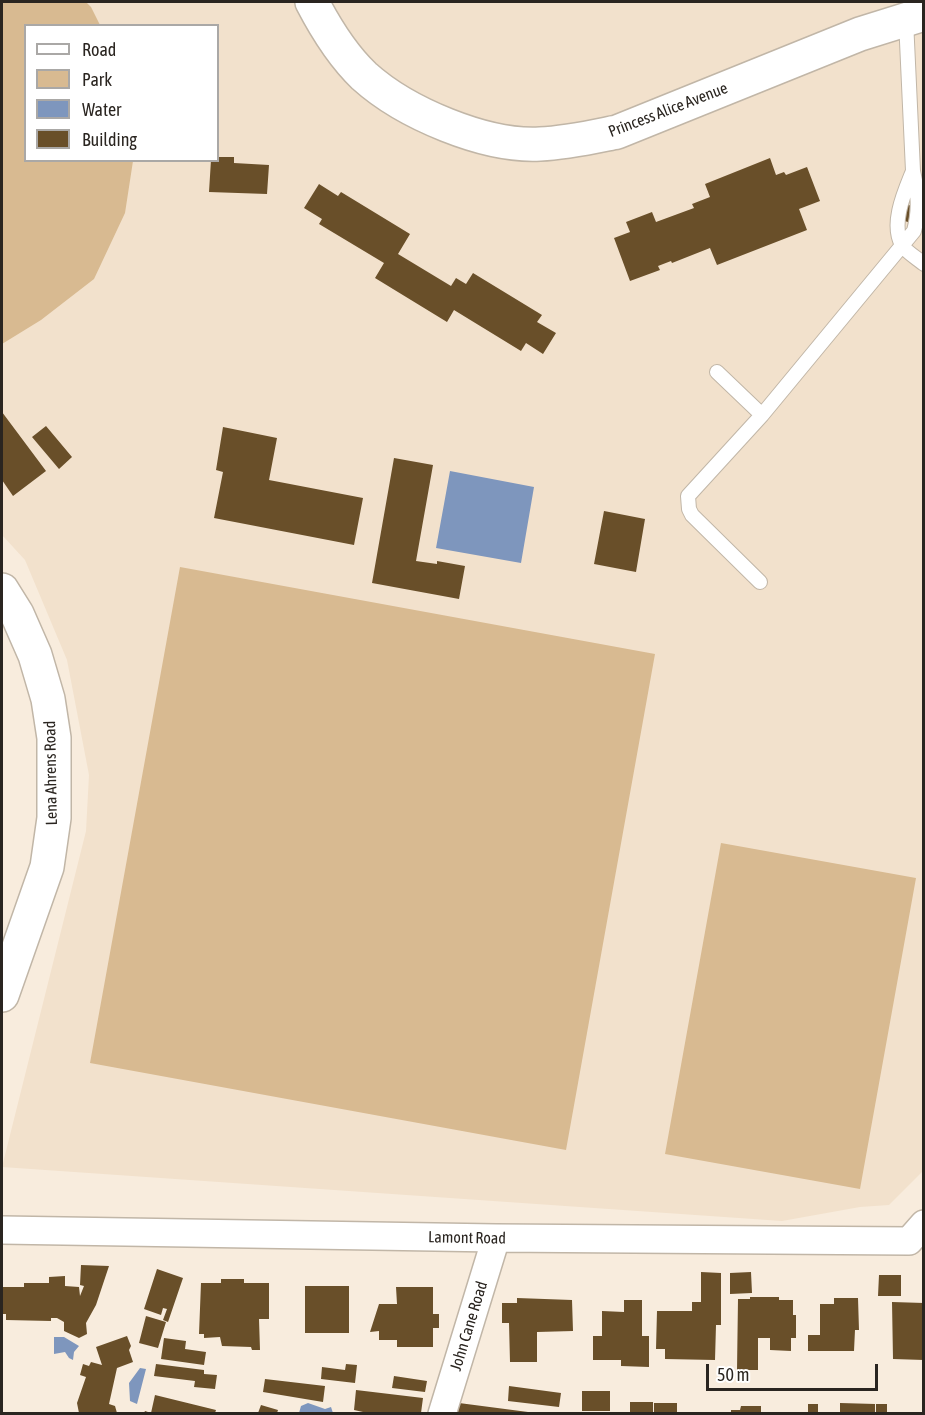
<!DOCTYPE html>
<style>
body{margin:0}
#map{position:relative;width:925px;height:1415px;overflow:hidden;background:#f8ecdd;font-family:"Asap Condensed",sans-serif}
canvas{display:block}
.frame{position:absolute;inset:0;border:3px solid #2a2520;pointer-events:none}
.legend{position:absolute;left:24px;top:24px;width:195px;height:138px;box-sizing:border-box;background:#fff;border:2px solid #aaa8a6;margin:0;padding:8px 10px;list-style:none;font-size:18px;color:#2a2520}
.legend li{display:flex;align-items:center;gap:12px;height:30px}
.legend b{width:30px;border:2px solid #aaa8a6}
.scale{position:absolute;left:706px;top:1364px;width:172px;height:27px;box-sizing:border-box;border:3px solid #2a2520;border-top:0;padding-left:8px;font-size:18px;line-height:21px;white-space:nowrap;color:#2a2520;-webkit-text-stroke:4px #fff;paint-order:stroke}
</style>
<div id="map">
<canvas width="925" height="1415"></canvas>
<div class="frame"></div>
<ul class="legend">
<li><b style="height:8px;background:#fff"></b>Road</li>
<li><b style="height:16px;background:#d8ba91"></b>Park</li>
<li><b style="height:16px;background:#7e96bd"></b>Water</li>
<li><b style="height:16px;background:#694f29"></b>Building</li>
</ul>
<div class="scale">50 m</div>
</div>
<script>
const c = document.querySelector('canvas').getContext('2d');
c.lineJoin = 'round';
function fill(path, color) { c.fillStyle = color; c.fill(path, 'evenodd'); }
function strokePath(path, color, width, dash) { c.strokeStyle = color; c.lineWidth = width; c.lineCap = dash ? 'butt' : 'round'; c.setLineDash(dash || []); c.stroke(path); }
function label(font, color, halo, rows, align = 'center') {
  c.font = font + ' "Asap Condensed",sans-serif'; c.lineWidth = 6; c.setLineDash([]); c.textBaseline = 'middle'; c.strokeStyle = halo; c.fillStyle = color; for (const [text, x, y, turn = 0] of rows) {
    c.save(); c.translate(x, y); c.rotate((+turn || 0) * Math.PI / 180); c.textAlign = isNaN(turn) ? turn : align; if (halo) c.strokeText(text, 0, 0); c.fillText(text, 0, 0); c.restore();
  }
}
fill(new Path2D(`
 M2,2h921v1169l-34,34 -29,2 -78,14 -780,-54 84,-336 3,-56 -22,-115 -42,-100 -23,-25zM26,26h192v134h-192z`), '#f2e1cc');
fill(new Path2D(`
 M2,2h84l5,5 9,18 -74,1v134l107,1 -8,52 -31,66 -53,41 -39,24z
 M180,567l475,87 -89,496 -476,-87z
 M721,843l195,35 -56,311 -195,-35z`), '#d8ba91');
fill(new Path2D(`
 M450,471l84,16 -13,76 -85,-15z
 M54,1337h10l15,9 -5,6 -1,8 -4,-2 -4,-6 -11,2z
 M140,1368l6,1 -9,35 -7,-3 -1,-18z
 M308,1403l17,6 6,-2 2,6h-34l2,-7z`), '#7e96bd');
fill(new Path2D(`
 M218,157h16v6l35,2 -2,29 -58,-2 2,-32h7z
 M770,158l6,17 8,-3 2,3 21,-8 13,34 -21,8 8,21 -90,35 -7,-17 -38,15 -1,-2 -13,5 2,4 -30,11 -16,-43 16,-6 -4,-10 26,-10 4,10 38,-14 -2,-4 18,-7 -5,-13z
 M319,184l19,12 3,-4 69,42 -12,20 53,32 5,-8 10,6 7,-11 69,42 -5,7 19,11 -13,21 -17,-11 -5,8 -67,-41 -7,12 -72,-44 9,-15 -65,-39 3,-5 -18,-11z
 M905,204l7,2 7,20 -17,-6z
 M2,412l44,59 -33,25 -11,-16z
 M46,426l26,31 -13,12 -27,-32z
 M223,427l54,11 -8,42 94,18 -9,47 -140,-27 9,-46 -7,-2z
 M394,458l39,7 -17,96 21,3v-3l28,5 -6,33 -87,-16z
 M604,511l41,8 -9,53 -42,-8z
 M81,1265l28,1 -13,39 -10,18 1,11 -8,4 -15,-7v-9l-7,-4h-6v3l-45,-1v-6h-4v-27h22v-4h25v-6l16,-1v10l14,1 1,9 4,-10 -4,-1z
 M157,1269l26,9 -15,44 -5,-2 4,-11 -4,-1 -2,7 -17,-6z
 M701,1272l20,1v52h-5l-1,35 -50,-1v-10h-9l1,-38h35v-9h9z
 M751,1272l1,21 -22,1v-21z
 M879,1275h22v21h-23z
 M221,1279h23v4h25v36h-10l1,31h-8l-1,-3 -29,-1 -2,-9 -16,1v-4h-5l2,-51h20z
 M305,1286h44v47h-44z
 M396,1287h37v27h6v14h-6v19h-36v-7h-18v-9l-9,1 9,-28h18z
 M750,1297h29v3h14v15h3v23h-5v13l-21,-1v-12h-12v32h-21l1,-71h12z
 M517,1298l55,2 1,31 -36,1v30h-27l-1,-39h-7v-20h15z
 M834,1298h24l1,32h-4l-1,21h-46v-16h12v-31h14z
 M624,1300h18v36h7v31l-28,-1v-6h-28v-24h9v-25l22,1z
 M892,1302l32,1v57l-31,-1z
 M146,1316l20,6 -8,26 -19,-5z
 M127,1336l4,10 -2,4 4,12 -16,6 -8,36 6,2 2,7h-38l-2,-10 9,-26 -6,-2 3,-11 6,2 2,-4 11,3 -6,-18z
 M164,1338l22,3 -1,8 21,3 -2,13 -43,-6z
 M156,1364l48,6v4l13,1 -2,14 -21,-2 1,-6 -41,-5z
 M346,1364l11,1 -2,18 -34,-4 1,-12 23,3z
 M394,1376l33,5 -2,11 -33,-4z
 M265,1379l60,7 -2,16 -60,-10z
 M509,1386l52,7 -2,14 -51,-6z
 M356,1390l67,8 -2,15h-58v-1l-9,-2z
 M582,1391h28v20h-28z
 M155,1395l61,15 -1,3h-71l1,-2 6,2z
 M630,1402h23v11h-23z
 M459,1403l69,9v1h-72z
 M654,1403h23v10h-23z
 M840,1403l35,1v9h-35z
 M808,1404h10v9h-10z
 M876,1404h11v9h-11z
 M261,1405l17,5 -1,3h-19z
 M741,1406h20v7h-30v-3h9z`), '#694f29');
const service = new Path2D(`
 M913,171c-8,20 -23,52 -11,74 4,7 15,13 22,19
 M717,372l45,43
 M760,582l-68,-67 -3,-6 -1,-13 74,-81 152,-184c6,-22 4,-38 -1,-60l-7,-151`);
const minor = new Path2D(`
 M2,1230l494,8 413,3 15,-17
 M442,1414l54,-176`);
const tertiary = new Path2D(`
 M312,2c13,25 31,54 52,74 41,37 121,71 176,68 26,-1 52,-7 77,-12l243,-98 64,-20`);
const secondary = new Path2D(`
 M2,590l15,24 18,41 13,44 6,39v80l-7,49 -45,128`);
strokePath(service, '#c1b6a7', 16);
strokePath(minor, '#c1b6a7', 30);
strokePath(tertiary, '#c1b6a7', 36);
strokePath(secondary, '#c1b6a7', 36);
strokePath(service, '#fff', 14);
strokePath(minor, '#fff', 27);
strokePath(tertiary, '#fff', 33);
strokePath(secondary, '#fff', 33);
label('16px', '#2a2520', '#fff', [
 ["Princess Alice Avenue",668,110,-21],
 ["Lena Ahrens Road",51,773,-91],
 ["Lamont Road",467,1238,1],
 ["John Cane Road",469,1326,-73]
]);
</script>
